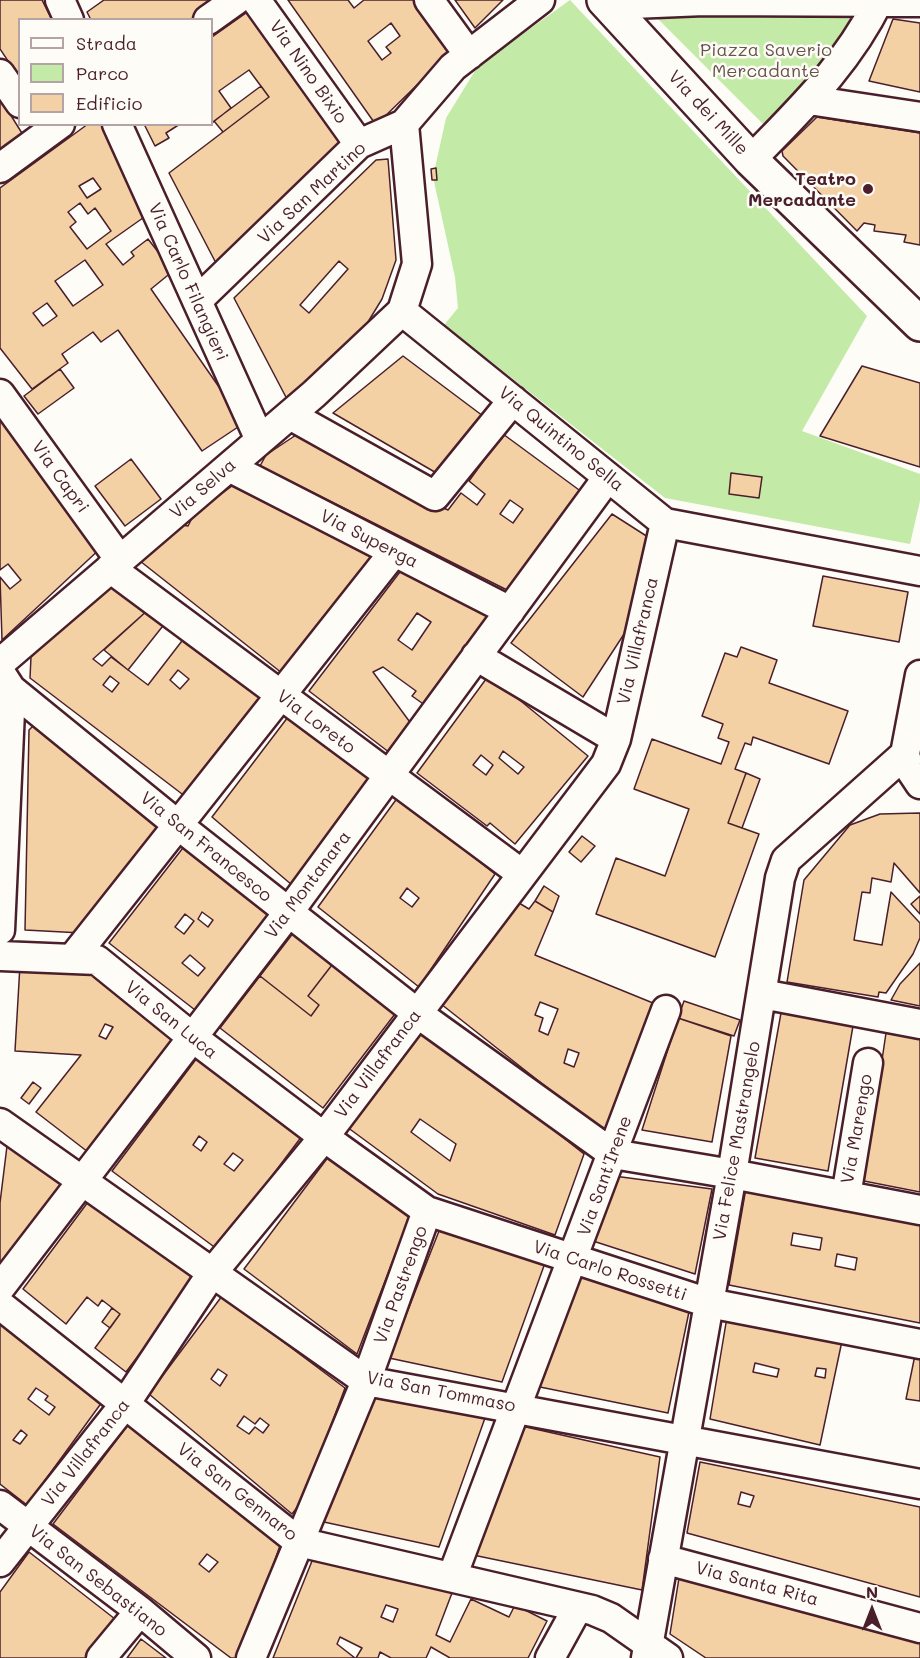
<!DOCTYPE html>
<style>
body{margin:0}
#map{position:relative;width:920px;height:1658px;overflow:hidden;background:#fdfcf7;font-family:Mali,sans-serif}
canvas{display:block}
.legend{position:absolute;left:18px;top:18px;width:195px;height:108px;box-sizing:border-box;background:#fdfcf7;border:2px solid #b5a4a5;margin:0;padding:8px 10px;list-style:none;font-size:18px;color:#4a1f2b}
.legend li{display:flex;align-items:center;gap:12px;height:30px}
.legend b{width:30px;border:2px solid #b5a4a5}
.north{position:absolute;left:842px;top:1580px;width:60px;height:60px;-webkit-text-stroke:4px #fdfcf7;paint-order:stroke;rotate:0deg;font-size:16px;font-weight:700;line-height:24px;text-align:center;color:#4a1f2b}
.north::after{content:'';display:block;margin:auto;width:21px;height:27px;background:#4a1f2b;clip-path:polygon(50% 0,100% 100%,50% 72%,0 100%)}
</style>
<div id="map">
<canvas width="920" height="1658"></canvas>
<ul class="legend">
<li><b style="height:8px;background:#fdfcf7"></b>Strada</li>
<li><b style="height:16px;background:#c3eba7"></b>Parco</li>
<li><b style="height:16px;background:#f4d1a5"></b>Edificio</li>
</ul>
<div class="north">N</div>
</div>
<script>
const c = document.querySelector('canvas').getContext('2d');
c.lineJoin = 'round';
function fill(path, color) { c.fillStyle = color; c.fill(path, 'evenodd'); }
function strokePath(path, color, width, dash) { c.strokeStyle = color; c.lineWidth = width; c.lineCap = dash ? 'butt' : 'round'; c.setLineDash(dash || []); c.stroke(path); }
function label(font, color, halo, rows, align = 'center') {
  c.font = font + ' Mali,sans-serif'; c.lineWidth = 5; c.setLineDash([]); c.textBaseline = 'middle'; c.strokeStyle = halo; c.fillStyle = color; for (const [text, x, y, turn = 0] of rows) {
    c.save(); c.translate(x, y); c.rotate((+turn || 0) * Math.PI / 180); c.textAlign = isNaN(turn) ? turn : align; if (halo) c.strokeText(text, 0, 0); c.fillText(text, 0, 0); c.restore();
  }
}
fill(new Path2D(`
 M570,0l297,316 -65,115 118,43v27l-10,43 -245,-46 -221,-173 14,-17 -3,-31 -22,-100 13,-59 32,-52z
 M652,13h201l-29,58 -61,53z`), '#c3eba7');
const building = new Path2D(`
 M0,0h42l10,20h-32v59l-20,-30z
 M104,0h127l-30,20h-110l-4,-8z
 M288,0h60l6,8 10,-8h57l34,48 -79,77zM391,23l9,13 -14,11 5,6 -9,7 -14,-19z
 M455,0h48l-28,28z
 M256,6l98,135 -137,124 -48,-92 100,-76 -20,-27 -30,21 12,17 -19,15v-86z
 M893,19l27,4v69l-51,-11z
 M261,86l8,11 -46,35 -9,-11z
 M0,98l25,40 -25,18z
 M817,117l103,16v112l-16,-3 2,-7 -32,-4 1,-6 -11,-2 -7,8 -74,-75 -1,-5z
 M88,124h21l24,58 -5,3 22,28 -44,31 17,21 11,-9 -3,-4 17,-13 25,32 -22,18 93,134 -42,28 -84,-121 -17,12 -8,-10 -31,22 6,9 -36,26 -32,-41v-160zM93,178l8,11 -14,9 -8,-12zM80,203l8,11 7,-6 16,23 -24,18 -17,-22 6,-5 -8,-10zM85,260l18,25 -30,21 -18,-25zM47,303l10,13 -14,10 -10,-13z
 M144,124h36l-14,9 3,5 -14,8z
 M388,159l8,101 -14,39 -33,54 -61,48 -54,-103 142,-138zM339,261l9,8 -39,44 -9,-8z
 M436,168l1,12h-5l-1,-11z
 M403,356l84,63 -42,59 -112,-65z
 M862,366l58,17v84l-100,-31z
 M60,369l14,19 -36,26 -14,-18z
 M0,409l102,138 -100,93 -2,-63 10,12 11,-9 -13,-16 -8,6z
 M503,434l87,64 -73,97 -257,-129 6,-11 30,-20 152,75 13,-17 16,12 8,-11 -16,-13zM510,500l13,9 -10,14 -13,-9z
 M131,459l30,40 -36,27 -30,-40z
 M731,473l31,4 -3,21 -30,-4z
 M232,486l143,71 -88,120 -147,-116 42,-36 6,1 6,-12z
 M612,514l36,23 -20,91 -45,69 -72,-54z
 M403,568l93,52 -67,88 -17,-12 4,-5 -33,-24 -10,5 42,57 -21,27 -85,-65zM417,613l14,9 -19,28 -14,-10z
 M823,576l85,16 -9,50 -86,-16z
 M112,581l37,28 -56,50 9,7 9,-9 37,28 37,-48 78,58 -77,102 -156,-119 1,-21zM178,670l11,9 -9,10 -10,-9zM110,676l9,7 -7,9 -9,-7z
 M149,609l17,13 -38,48 -24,-20z
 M741,647l36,13 -8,23 79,28 -19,53 -76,-27 -2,8 -6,-2 -10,26 11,4 -18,50 31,11 -44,123 -119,-43 20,-56 49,18 24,-67 -55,-20 18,-50 69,25 8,-22 -11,-4 5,-14 -21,-8 23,-63 12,4z
 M489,675l99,81 -73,88 -25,-21 -3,3 -70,-53zM503,751l21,16 -6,7 -19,-16zM481,755l12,10 -7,10 -13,-10z
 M288,717l86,63 -82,105 -80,-68z
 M38,721l126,103 -82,109 -57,-3 4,-200z
 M746,773l14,6 -18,49 -14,-5z
 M398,797l97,77 -76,113 -101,-80zM407,888l12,10 -7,9 -12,-9z
 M920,813v80l-26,-30 -3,19 -19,-4 -2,15 -8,-1 -8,48 28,5 9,-53 29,31v15l-7,16 -27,39 -7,-1 -1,5 -91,-15 17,-102 46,-55 30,-11z
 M582,836l13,10 -14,16 -12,-10z
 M186,844l87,67 -78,99 -86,-67zM202,912l11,8 -5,7 -10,-8zM185,914l9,7 -10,13 -9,-7zM190,955l15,13 -7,8 -16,-13z
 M544,886l15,10 -6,16 -18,-11z
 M920,896v18l-9,-10z
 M535,901l18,11 -18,43 118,48 -46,125 -10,-1 -156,-123 78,-101 10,6zM540,1002l18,7 -10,26 -9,-4 4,-13 -8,-3zM568,1049l11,4 -5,14 -10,-4z
 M294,932l41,29 -27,35 11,9 -8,11 -51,-40z
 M335,961l63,49 -75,98 -103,-80 40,-52 51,40 8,-11 -11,-9z
 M920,963v43l-29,-6 9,-16z
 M20,965l67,6 88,68 -87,113 -52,-40 45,-57 -66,-4zM105,1024l8,3 -7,12 -7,-3z
 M684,1001l56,19 -6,16 -56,-18z
 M781,1013l72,13 -25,145 -73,-13z
 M678,1018l53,18 -19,106 -70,-12z
 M422,1026l162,128 -29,81 -117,-41 -91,-67zM420,1119l36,25 -6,17 -39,-29z
 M886,1033l34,6v153l-56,-11z
 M200,1054l105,78 -88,117 -105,-78zM199,1136l8,6 -6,9 -8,-6zM233,1153l10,7 -9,11 -10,-7z
 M33,1082l8,6 -12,16 -8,-6z
 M16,1136l53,44 -69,85v-62l7,-57z
 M329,1156l81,60 -53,138 -113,-85z
 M614,1176l98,13 -17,85 -102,-33z
 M746,1188l174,34v101l-191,-38zM793,1233l29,5 -2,12 -29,-5zM837,1254l20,4 -2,12 -20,-4z
 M91,1198l106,80 -71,94 -31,-24 25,-34 -18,-14 -4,6 -11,-9 -21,27 -43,-35z
 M439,1231l106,32 -43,119 -113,-24z
 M581,1272l109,35 -22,106 -128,-26z
 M222,1296l123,92 -42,112 -11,14 -143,-120zM218,1369l9,6 -7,11 -9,-7zM244,1416l11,8 5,-6 9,7 -6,8 -8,-6 -6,7 -12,-8z
 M112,1308l8,6 -10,14 -8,-6z
 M0,1317l105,81 -78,107 -27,-21zM36,1388l12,8 -3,4 10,7 -6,8 -21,-16zM21,1430l6,5 -7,9 -7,-4z
 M727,1317l115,24 -22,104 -110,-26zM755,1363l24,6 -2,8 -24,-5zM817,1368l9,1 -1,9 -10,-2z
 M915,1355l5,1v45l-14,-2z
 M375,1394l110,24 -46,129 -115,-25z
 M131,1421l150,122 -41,115h-9l-178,-134zM207,1554l11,8 -9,10 -10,-8z
 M517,1425l143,32 -18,133 -169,-35z
 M700,1462l220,45v90l-233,-64zM741,1492l13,4 -4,11 -12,-3z
 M29,1552l86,67 -29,39h-86v-66z
 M314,1556l138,37 -16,42 14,7 21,-43 38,18 6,-12 32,16 -19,37h-78l-19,-11 -5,11h-35l-11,-6 -2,6h-22l6,-10 -22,-11 -3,7 18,14h-82zM386,1605l12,4 -5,13 -12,-5z
 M679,1578l241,65v15h-214l-36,-24z
 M141,1639l25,19h-39z`);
fill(building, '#f4d1a5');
strokePath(building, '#4a1f2b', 1.5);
const street = new Path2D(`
 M60,0l9,20
 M256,0l103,144
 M429,0l40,55
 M608,5l96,-4 216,1
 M208,20l28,-20
 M0,74l20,29
 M809,100l111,17
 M117,124l143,316
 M751,160c50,-52 96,-95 128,-160
 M0,168l60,-44
 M197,301l162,-157 45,-20 49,-57 87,-67
 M402,311l263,212 255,48
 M0,394l120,166
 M290,415l145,81 78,-96
 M229,467l281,144
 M110,568l412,306
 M476,656l140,83
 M0,663l314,-269 88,-83 15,-47 -13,-140
 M0,672l11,17 167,136 239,188 196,141 119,20 188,36
 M905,754l3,12 12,18
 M0,930l11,-241
 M0,956l97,4 95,77 132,100 103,74 282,92 211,41
 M72,959l322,-407
 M762,994l158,30
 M0,1123l366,258 554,103
 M846,1196l22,-133
 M0,1288l288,-375 320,-436
 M0,1305l299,237 293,68 19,8 57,40
 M0,1505l140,106 56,47
 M663,1559l257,69
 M0,1562l125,-158 87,-131 112,-136 282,-373 10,-25 49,-216
 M452,1577l214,-567
 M101,1658l39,-47
 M251,1658l115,-277 61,-170
 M550,1658l28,-51
 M646,1658l86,-484 48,-296 6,-18 119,-106 15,-79`);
const secondary = new Path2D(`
 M604,0l147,160 169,164`);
strokePath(street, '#4a1f2b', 33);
strokePath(secondary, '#4a1f2b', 38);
strokePath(street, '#fdfcf7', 28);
strokePath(secondary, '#fdfcf7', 33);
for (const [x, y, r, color] of [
 [868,189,6,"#4a1f2b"]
]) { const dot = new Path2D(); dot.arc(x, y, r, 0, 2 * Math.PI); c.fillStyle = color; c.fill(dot); strokePath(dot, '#fdfcf7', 2); }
label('18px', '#68524a', '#fdfcf7', [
 ["Piazza Saverio",766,50],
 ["Mercadante",766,71]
]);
label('18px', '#4a1f2b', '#fdfcf7', [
 ["Via Nino Bixio",308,72,55],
 ["Via dei Mille",708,113,47],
 ["Via San Martino",312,193,-43],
 ["Via Carlo Filangieri",188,282,66],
 ["Via Quintino Sella",561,439,39],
 ["Via Capri",60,477,54],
 ["Via Selva",203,489,-41],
 ["Via Superga",369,539,27],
 ["Via Villafranca",638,641,-77],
 ["Via Loreto",316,722,37],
 ["Via San Francesco",206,847,39],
 ["Via Montanara",308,885,-53],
 ["Via San Luca",171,1020,39],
 ["Via Villafranca",378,1064,-53],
 ["Via Marengo",857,1129,-80],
 ["Via Felice Mastrangelo",737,1141,-80],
 ["Via Sant'Irene",605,1176,-70],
 ["Via Carlo Rossetti",610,1271,18],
 ["Via Pastrengo",401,1285,-70],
 ["Via San Tommaso",441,1392,11],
 ["Via Villafranca",86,1453,-52],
 ["Via San Gennaro",237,1492,38],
 ["Via San Sebastiano",98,1581,38],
 ["Via Santa Rita",757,1584,15]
]);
label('bold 18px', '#4a1f2b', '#fdfcf7', [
 ["Teatro",856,179],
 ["Mercadante",856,200]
], 'right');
</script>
